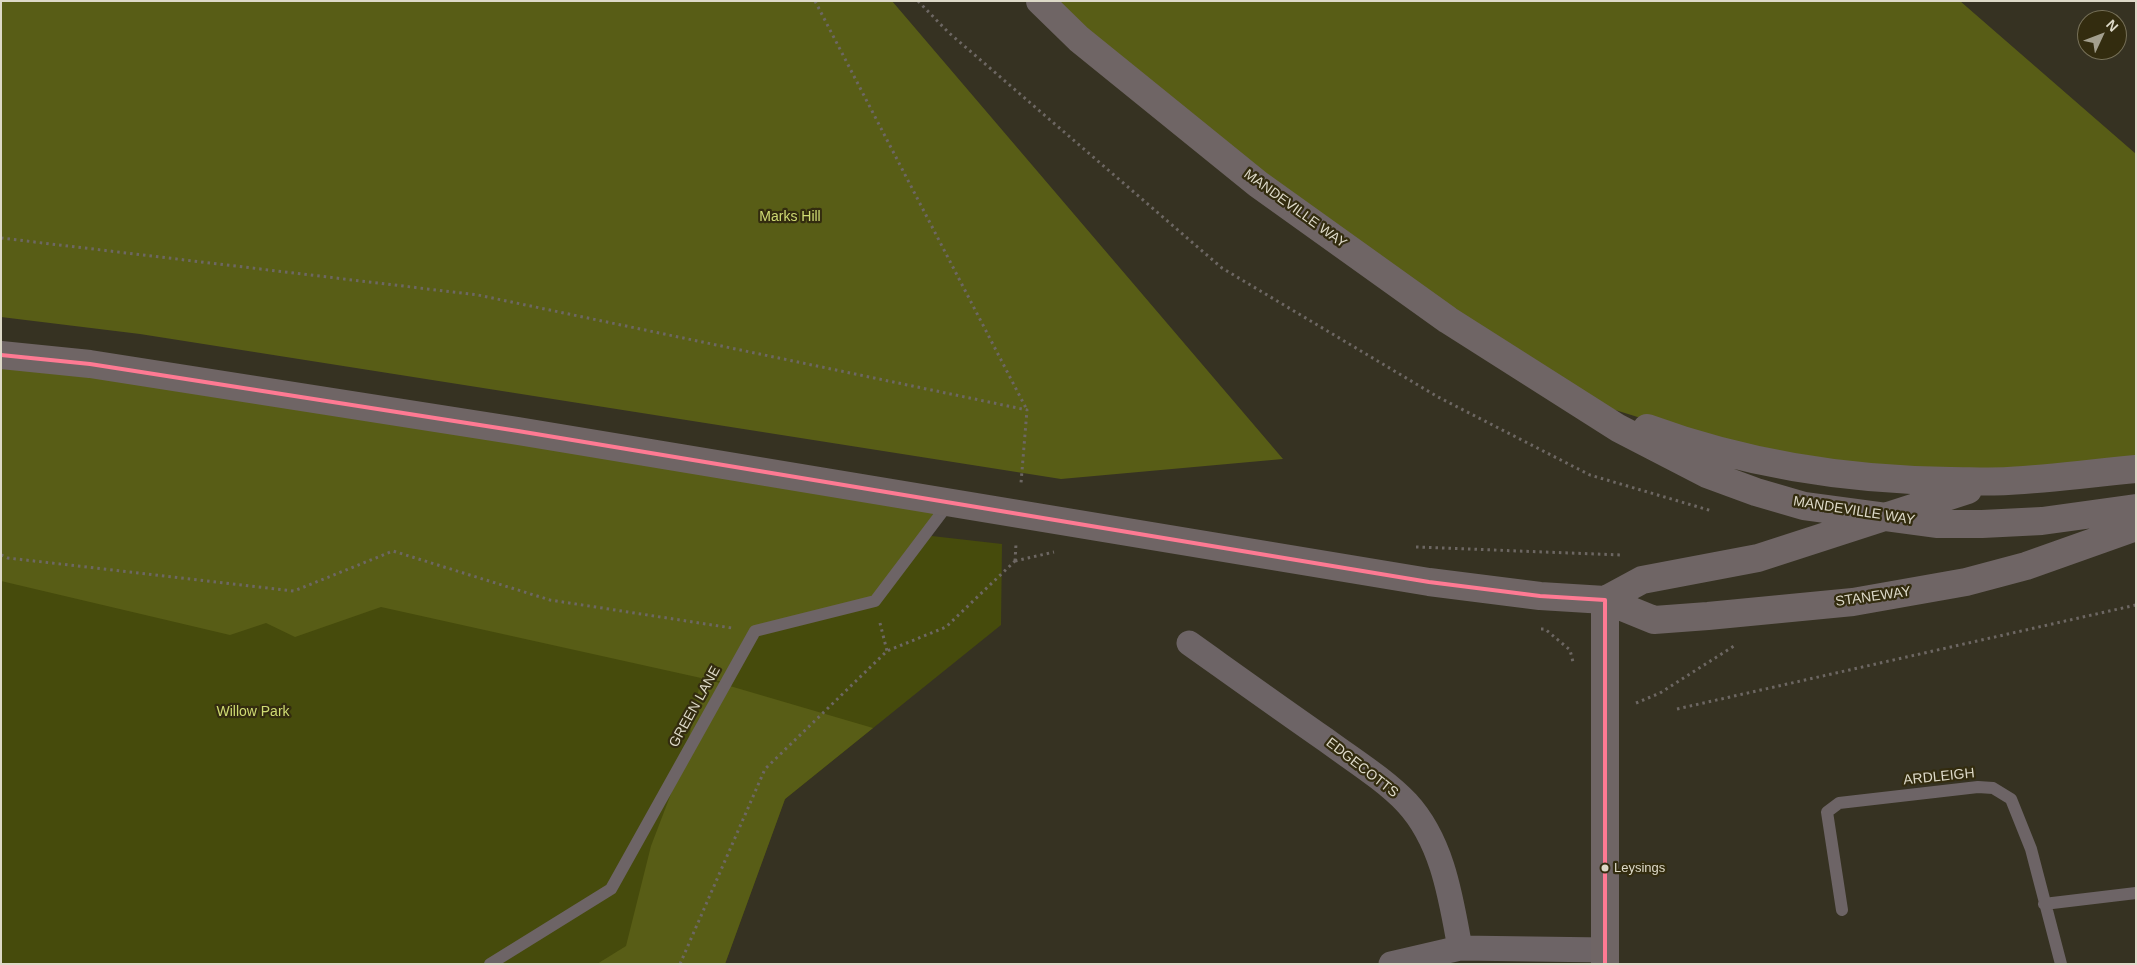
<!DOCTYPE html>
<style>
body{margin:0}
#map{position:relative;width:2137px;height:965px;overflow:hidden;background:#363222;font-family:Helvetica,sans-serif}
canvas{display:block}
.frame{position:absolute;inset:0;border:2px solid #ddd9c8;pointer-events:none}
.north{position:absolute;left:2077px;top:10px;width:50px;height:50px;box-sizing:border-box;background:#332c0f;border:1px solid #777159;border-radius:50%;rotate:47deg;font-size:14px;font-weight:700;line-height:20px;text-align:center;color:#ddd9c8}
.north::after{content:'';display:block;margin:auto;width:18px;height:22px;background:#a39f8e;clip-path:polygon(50% 0,100% 100%,50% 72%,0 100%)}
</style>
<div id="map">
<canvas width="2137" height="965"></canvas>
<div class="frame"></div>
<div class="north">N</div>
</div>
<script>
const c = document.querySelector('canvas').getContext('2d');
c.lineJoin = 'round';
function fill(path, color) { c.fillStyle = color; c.fill(path, 'evenodd'); }
function strokePath(path, color, width, dash) { c.strokeStyle = color; c.lineWidth = width; c.lineCap = dash ? 'butt' : 'round'; c.setLineDash(dash || []); c.stroke(path); }
function label(font, color, halo, rows, align = 'center') {
  c.font = font + ' Helvetica,sans-serif'; c.lineWidth = 4.5; c.setLineDash([]); c.textBaseline = 'middle'; c.strokeStyle = halo; c.fillStyle = color; for (const [text, x, y, turn = 0] of rows) {
    c.save(); c.translate(x, y); c.rotate((+turn || 0) * Math.PI / 180); c.textAlign = isNaN(turn) ? turn : align; if (halo) c.strokeText(text, 0, 0); c.fillText(text, 0, 0); c.restore();
  }
}
fill(new Path2D(`
 M1,430l1001,114 -1,81 -216,174 -60,165h-724z`), '#464b0c');
fill(new Path2D(`
 M1,1h891l391,458 -222,20 -921,-145 -139,-17z
 M1040,1h920l176,153v315l-325,2 -244,-76 -119,-75z
 M1,355l948,148 -74,98 -120,30 -29,51 -20,-3 167,49 -88,71 -60,165h-128l29,-18 25,-100 34,-89 16,-79 -320,-71 -86,30 -29,-14 -36,12 -229,-54z`), '#585d16');
strokePath(new Path2D(`
 M815,1l212,409
 M918,1l30,31 274,236 216,129 152,78 122,36
 M1,238l477,57 549,115 -6,73
 M1416,547l206,8
 M1,555l7,3 286,33 99,-40 157,49 182,28
 M1015,561l39,-9
 M1015,561l1,-17
 M880,623l7,28
 M1541,629h4l25,21 3,12
 M1636,703l24,-10 74,-47
 M1677,709l459,-104
 M680,964l85,-195 122,-118 59,-24 69,-66`), '#6d6763', 3, [2.5, 4]);
strokePath(new Path2D(`
 M2044,904l92,-11
 M1842,910l-15,-98 12,-9 139,-16 15,1 18,11 20,50 30,115
 M490,964l121,-75 144,-258 120,-30 74,-98`), '#6d6466', 12);
strokePath(new Path2D(`
 M1189,643c45,32 91,65 137,97 27,20 58,39 81,63 36,39 44,96 53,145
 M1391,964l69,-16 146,2`), '#6d6466', 25);
strokePath(new Path2D(`
 M1040,1l39,38 179,145 190,136 170,108 89,46 49,18 48,14 134,18h44l60,-3 94,-13
 M1,355l89,9 428,67 911,151 111,14 65,4 49,20 54,-4 145,-14 113,-20 60,-16 110,-39
 M1647,428c98,36 200,52 304,53 19,0 38,1 57,0 42,-2 85,-8 128,-12
 M1605,600l37,-20 116,-22 210,-68
 M1605,600v364`), '#6f6565', 28);
strokePath(new Path2D(`
 M1,355l89,9 428,67 911,151 111,14 65,4
 M1605,600v364`), '#fe7a93', 4);
for (const [x, y, r, color] of [
 [1605,868,4.5,"#ddd9c8"]
]) { const dot = new Path2D(); dot.arc(x, y, r, 0, 2 * Math.PI); c.fillStyle = color; c.fill(dot); strokePath(dot, '#332c0f', 2); }
label('13px', '#ddd9c8', '#332c0f', [
 ["Leysings",1614,868]
], 'left');
label('14px', '#ddd9c8', '#332c0f', [
 ["MANDEVILLE WAY",1295,209,36],
 ["MANDEVILLE WAY",1854,511,9],
 ["STANEWAY",1873,597,-8],
 ["GREEN LANE",695,707,-61],
 ["EDGECOTTS",1362,768,38],
 ["ARDLEIGH",1939,777,-6]
]);
label('14px', '#cfdb73', '#332c0f', [
 ["Marks Hill",790,217],
 ["Willow Park",253,712]
]);
</script>
